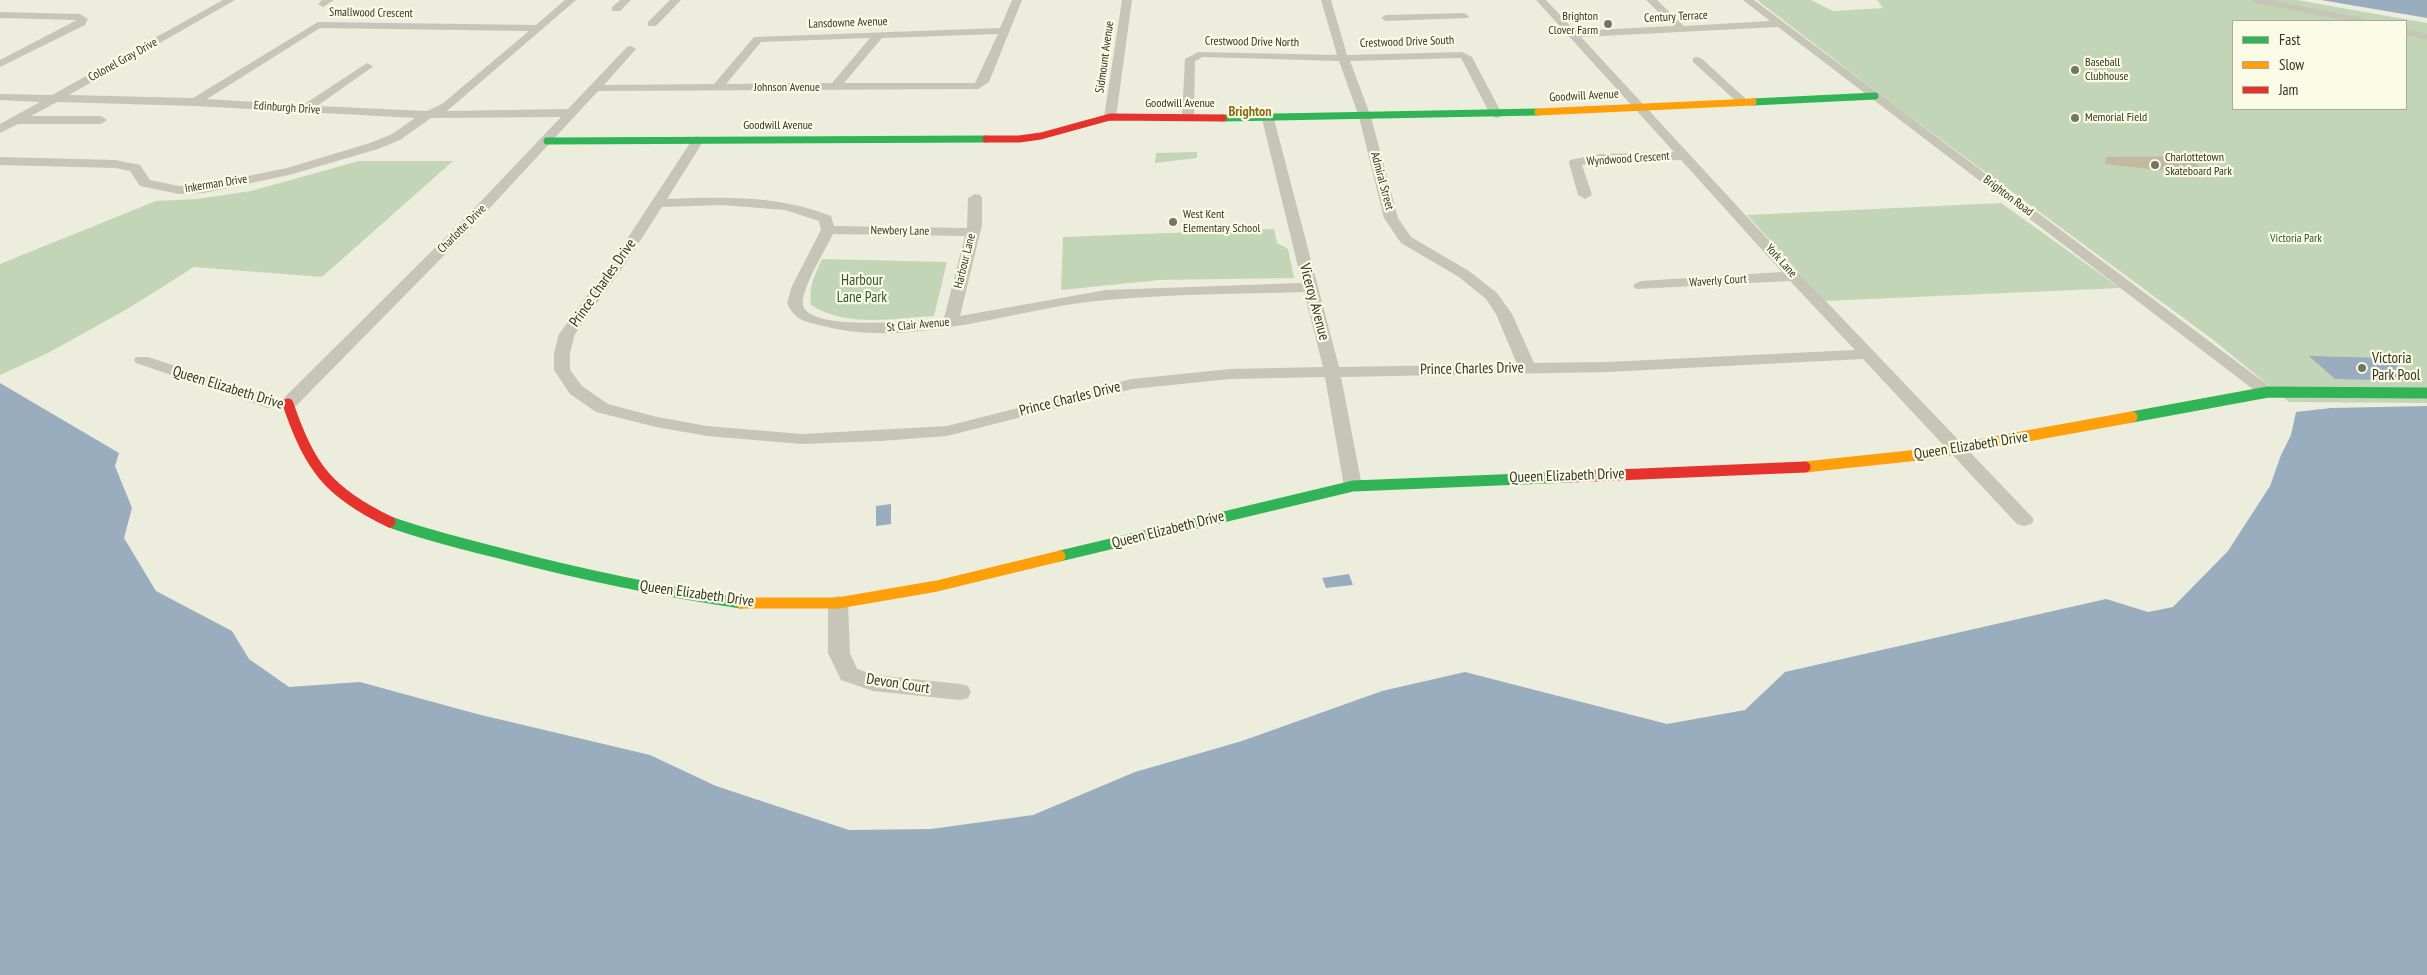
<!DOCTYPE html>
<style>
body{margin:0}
#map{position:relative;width:2427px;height:975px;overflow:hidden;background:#ededde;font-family:"PT Sans Narrow",sans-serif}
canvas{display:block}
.legend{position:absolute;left:2232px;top:20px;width:175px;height:90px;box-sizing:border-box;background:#fafbe5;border:1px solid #acab99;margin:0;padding:6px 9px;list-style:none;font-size:15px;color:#363326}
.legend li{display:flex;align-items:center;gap:10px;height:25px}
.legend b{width:25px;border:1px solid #acab99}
</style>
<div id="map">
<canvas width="2427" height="975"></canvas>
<ul class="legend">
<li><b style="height:6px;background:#30b455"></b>Fast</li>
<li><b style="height:6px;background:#ff9f0a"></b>Slow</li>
<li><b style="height:6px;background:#e5322d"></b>Jam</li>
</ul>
</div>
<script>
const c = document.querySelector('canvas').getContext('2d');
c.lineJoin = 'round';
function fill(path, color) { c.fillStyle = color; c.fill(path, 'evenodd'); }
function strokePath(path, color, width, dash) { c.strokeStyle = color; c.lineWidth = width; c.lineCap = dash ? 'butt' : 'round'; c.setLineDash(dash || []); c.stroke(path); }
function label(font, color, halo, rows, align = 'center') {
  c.font = font + ' "PT Sans Narrow",sans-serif'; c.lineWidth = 4.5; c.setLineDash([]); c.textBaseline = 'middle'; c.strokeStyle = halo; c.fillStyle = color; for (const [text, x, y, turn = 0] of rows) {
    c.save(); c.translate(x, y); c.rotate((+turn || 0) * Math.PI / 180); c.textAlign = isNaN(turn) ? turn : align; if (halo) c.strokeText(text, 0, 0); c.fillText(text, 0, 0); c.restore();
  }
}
fill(new Path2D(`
 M1757,0h54l22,11 50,-3 -6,-8h420l130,23v380l-138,-1 -77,-63 -326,-240zM2233,21h173v88h-173z
 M1197,152v6l-42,5 1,-10z
 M359,161h94l-131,116 -128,-10 -65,41 -81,45 -48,22v-111l156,-63 40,-2 55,-8z
 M2001,203l119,85 -295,13 -78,-86z
 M1274,229l3,14 11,6 6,29 -134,2 -99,10 2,-53z
 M822,259l125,3 -13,54c-40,2 -88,12 -123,-11 -3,-18 4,-30 11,-46z`), '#c2d6b7');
fill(new Path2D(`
 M2321,0h106v18z
 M2309,356l78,2 29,23 -81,-2z
 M0,383l119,70 -4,13 17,42 -8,30 32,53 76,40 17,28 40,28 71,-5 117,32 173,41 66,31 133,44 82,-1 102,-14 102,-43 107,-31 140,-50 83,-19 202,52 78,-14 40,-38 321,-73 42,13 25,-5 55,-56 42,-65 11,-31 10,-20 5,-23 35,-4 96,-2v569h-2427z
 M891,504v20l-15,2v-20z
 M1349,574l4,11 -27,3 -4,-10z`), '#99adbf');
fill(new Path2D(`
 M2187,156l12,10 -23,6 -71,-8 1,-7z`), '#c2ba9e');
fill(new Path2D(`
 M223,0h12l-166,95 124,3 125,-76 218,3 29,-25h11l-129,111 121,-2 59,-62 4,-1 5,3 -32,36 110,-1 40,-47 246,-9 12,-28h10l-33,82 -11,7 -380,2 -122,132 -182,185h-26l-132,-45 -2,-3 2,-3h12l128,42h7l183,-182 95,-100 -130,1 -31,22 -22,9 -89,26 -85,18 -25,1 -39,-8 -10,-15 -15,-3 -115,-3v-8l115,3 25,5 10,15 29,6 25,-1 83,-17 83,-25 22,-9 23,-16 -220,-12 -138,-4 -26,14h70l6,4 -6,4h-83l-18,9v-9l40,-22 -40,-2v-6l52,1zM320,28l209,3 -87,73 -15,7 -110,-5 54,-38 2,-2 -6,-3 -64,42 -96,-6zM998,34l-23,49h-131l38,-45zM870,38l-38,45 -106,1 35,-42z
 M322,0h12l-11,7 -5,-3z
 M620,0h11l-11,11h-8v-4z
 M670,0h11l-25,26h-8v-4z
 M1122,0h10l-16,117 -6,4 -6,-4z
 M1321,0h10l16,55 115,-3 10,5 30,57 -2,3 -4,1 -6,-4 -29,-56 -111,3 21,56 27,101 13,19 58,34 28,22 15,21 22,49 73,-1 248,-12 -65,-69 -154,8 -3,-3 3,-3 5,-2 141,-9 -101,-112 -80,2 -19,3 10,30 -7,4 -7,-4 -9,-32 1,-3 31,-6 73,-2 -138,-152h10l29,31 98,-5 -27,-26h11l27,26 86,-5 -27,-21h11l523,392 -3,4h-12l-484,-369 -197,10 218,236 232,243 3,4 -3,4 -7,2 -7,-2 -154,-165 -256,13 -266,5 21,109 -2,4h-14l-2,-4 -19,-109 -95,2 -98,10 -185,47 -67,5 -78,3 -95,-8 -51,-9 -60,-15 -26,-18 -16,-24v-17l5,-19 53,-72 82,-125 4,-1 6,4 -37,59c57,-2 110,-4 164,17l3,10 133,2 1,-30 7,-4 5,1 2,3v27l-22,91 146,-26 196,-7 -40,-164 6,-4 6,4 65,248 178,-3 -21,-50 -10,-15 -27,-22 -58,-34 -17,-25 -25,-101 -20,-56 -136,-4 -8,4 -1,56 -6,4 -6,-4 3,-58 13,-7 139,3zM722,205l63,5 34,11 2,9 -29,56 -5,17c7,17 19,19 36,23 91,24 193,-19 284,-26 66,-6 132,-6 197,-8l19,75 -93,2 -98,10 -185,47 -145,8 -95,-8 -50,-9 -49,-13 -26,-18 -12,-16v-17l5,-19 50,-70 37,-57zM833,234l132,2 -21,82c-21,2 -135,15 -141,-13 -3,-15 23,-56 30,-71z
 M2250,0h20l92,18 5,3h-19l-93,-18z
 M0,12l80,2 8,5 -3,6 -85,42v-7l77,-40 -77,-2z
 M1464,13l5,3 -1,2 -82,3 -5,-3 5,-3z
 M2406,29l21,5v6l-21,-5z
 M1697,57l4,1 45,41v4h-8l-45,-41v-4z
 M838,596l7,2 3,5 2,50 7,16 18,6 85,9 8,2 3,6 -3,6 -8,2 -87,-9 -32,-11 -13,-27v-50l3,-5z`), '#c6c5b8');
strokePath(new Path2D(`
 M1753,102l122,-6
 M1223,118l315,-6
 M547,141l439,-2`), '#30b455', 7);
strokePath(new Path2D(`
 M2132,417l136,-25 159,1
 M390,522c36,13 73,22 109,31 80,21 160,38 242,50
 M1060,556l293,-70 217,-9`), '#30b455', 11);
strokePath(new Path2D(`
 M1538,112l215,-10`), '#ff9f0a', 7);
strokePath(new Path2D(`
 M1805,467l123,-13 204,-37
 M741,603h97l99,-17 123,-30`), '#ff9f0a', 11);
strokePath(new Path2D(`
 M986,139h33l22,-3 69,-19 113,1`), '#e5322d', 7);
strokePath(new Path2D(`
 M288,404c22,64 41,89 102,118
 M1570,477l235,-10`), '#e5322d', 11);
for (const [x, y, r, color] of [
 [1608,24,5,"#767466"],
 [2075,70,5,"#767466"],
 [2075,118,5,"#767466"],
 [2155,165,5,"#767466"],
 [1173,222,5,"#767466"],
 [2362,368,5,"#767466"]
]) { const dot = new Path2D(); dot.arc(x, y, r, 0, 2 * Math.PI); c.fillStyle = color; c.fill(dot); strokePath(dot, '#fafbe5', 2); }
label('12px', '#363326', '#fafbe5', [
 ["Smallwood Crescent",371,13,1],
 ["Century Terrace",1676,17,-3],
 ["Lansdowne Avenue",848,23,-2],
 ["Crestwood Drive North",1252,42,1],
 ["Crestwood Drive South",1407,42,-2],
 ["Sidmount Avenue",1105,57,-82],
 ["Colonel Gray Drive",123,60,-29],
 ["Johnson Avenue",787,88],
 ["Goodwill Avenue",1584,96,-3],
 ["Goodwill Avenue",1180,104],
 ["Edinburgh Drive",287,108,4],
 ["Goodwill Avenue",778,126],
 ["Wyndwood Crescent",1628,159,-4],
 ["Admiral Street",1382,181,75],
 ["Inkerman Drive",216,184,-9],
 ["Brighton Road",2008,196,37],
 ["Charlotte Drive",462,229,-45],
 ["Newbery Lane",900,231,1],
 ["Harbour Lane",965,261,-76],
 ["York Lane",1781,261,48],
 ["Waverly Court",1718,281,-4],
 ["St Clair Avenue",918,325,-5]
]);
label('12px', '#363326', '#fafbe5', [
 ["Brighton",1598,17,"right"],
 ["Clover Farm",1598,31,"right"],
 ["Baseball",2085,63],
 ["Clubhouse",2085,77],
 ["Memorial Field",2085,118],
 ["Charlottetown",2165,158],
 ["Skateboard Park",2165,172],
 ["West Kent",1183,215],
 ["Elementary School",1183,229]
], 'left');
label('12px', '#2f5728', '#fafbe5', [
 ["Victoria Park",2296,239]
]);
label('bold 14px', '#8b6b19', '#fafbe5', [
 ["Brighton",1250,112]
]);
label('15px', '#2f5728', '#fafbe5', [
 ["Harbour",862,281],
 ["Lane Park",862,298]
]);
label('15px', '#363326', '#fafbe5', [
 ["Prince Charles Drive",603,283,-55],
 ["Viceroy Avenue",1314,302,75],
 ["Prince Charles Drive",1472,369,-1],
 ["Queen Elizabeth Drive",228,388,17],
 ["Prince Charles Drive",1070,399,-14],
 ["Queen Elizabeth Drive",1971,446,-9],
 ["Queen Elizabeth Drive",1567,476,-2],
 ["Queen Elizabeth Drive",1168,530,-14],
 ["Queen Elizabeth Drive",697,594,8],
 ["Devon Court",898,684,9]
]);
label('15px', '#363326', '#fafbe5', [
 ["Victoria",2372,359],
 ["Park Pool",2372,376]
], 'left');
</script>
